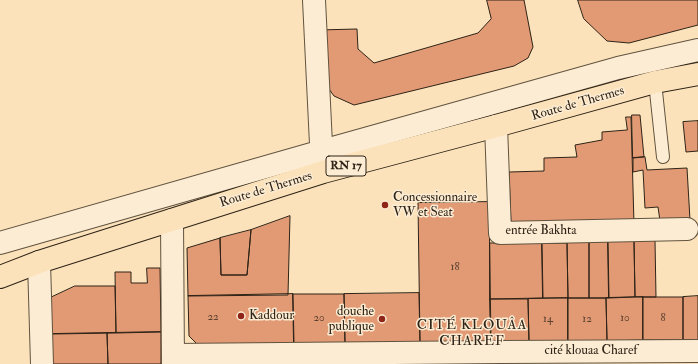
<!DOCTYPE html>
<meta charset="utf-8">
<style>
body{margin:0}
canvas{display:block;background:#fbe2bb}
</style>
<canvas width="698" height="364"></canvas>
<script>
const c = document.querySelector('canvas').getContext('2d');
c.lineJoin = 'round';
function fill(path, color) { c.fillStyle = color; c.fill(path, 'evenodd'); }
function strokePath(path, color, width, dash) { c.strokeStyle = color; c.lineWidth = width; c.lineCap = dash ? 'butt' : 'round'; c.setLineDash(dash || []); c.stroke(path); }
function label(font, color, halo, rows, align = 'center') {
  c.font = font + ' "IM FELL Double Pica",serif'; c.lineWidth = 3; c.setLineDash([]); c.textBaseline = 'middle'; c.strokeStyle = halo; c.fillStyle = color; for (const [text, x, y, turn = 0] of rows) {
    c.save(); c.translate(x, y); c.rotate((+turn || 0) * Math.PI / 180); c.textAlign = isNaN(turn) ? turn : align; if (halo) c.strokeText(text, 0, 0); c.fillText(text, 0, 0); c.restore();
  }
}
const building = new Path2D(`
 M487,0h37l9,47 -5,11 -14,8 -160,39 -20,-9 -8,-11 -8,-55 39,-1 1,20 16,14 104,-30 13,-14z
 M578,0h120v25l-69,18 -22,-2 -23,-22z
 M632,115h8l4,42 -11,1z
 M626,117h5l3,107h-123l-2,-52 35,-1v-13l33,-1 -2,-12 27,-5v-8l25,-2z
 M698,121v30l-12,1 -3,-30z
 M645,157l2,13 40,-2 3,52 -30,1 -2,-14 -13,1 -2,-38 -10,2v-14z
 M489,202l2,140 -71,1 -2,-140z
 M290,216l-2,79 -100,1 -1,-48 33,-10 1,37h26l4,-45z
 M251,230l-4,45h-26l-1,-37z
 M655,240l1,57h-21l-1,-56z
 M608,241l1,57h-20v-56z
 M608,241h26l1,56 -26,1z
 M589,242v56h-21l-1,-55z
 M490,243h52l1,55 -53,1z
 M542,243h25l1,55h-25z
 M147,268h13l1,64 -45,1 -1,-61h16v11h16z
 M75,286h40l1,47 -64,1 -2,-36z
 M419,293l1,50 -75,1 -1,-50z
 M293,294l1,51 -95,1 -10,-10 -1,-40z
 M293,294h51l1,50 -51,1z
 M698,296v44h-15v-43z
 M643,297h40v43h-40z
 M643,297v43l-36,1 -1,-43z
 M568,298h38l1,43h-39z
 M568,298v43l-39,1 -1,-43z
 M490,299h38l1,43h-38z
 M161,332v32h-53l-1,-31z
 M107,333l1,31h-56v-30z`);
fill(building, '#e29a75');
strokePath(building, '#2e2316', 1);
const lane = new Path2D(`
 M655,82l8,75`);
const street = new Path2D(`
 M314,0l8,165
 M496,126l4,107 187,-4
 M172,220l1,144
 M0,243l322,-92 296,-83 80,-18
 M39,262l3,102
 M173,355l328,-3 197,-1`);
const primary = new Path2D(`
 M0,277l39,-15 284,-90 173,-46 159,-44 43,-8`);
strokePath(lane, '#61533f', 14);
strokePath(street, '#61533f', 24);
strokePath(primary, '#2e2316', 24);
strokePath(lane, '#fcecd3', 12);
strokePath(street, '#fcecd3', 22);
strokePath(primary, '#fbe2bb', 22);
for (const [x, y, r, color] of [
 [385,205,4,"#8f2418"],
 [241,316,4,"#8f2418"],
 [382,319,4,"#8f2418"]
]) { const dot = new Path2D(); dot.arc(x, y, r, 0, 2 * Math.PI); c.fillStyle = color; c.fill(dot); strokePath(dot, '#fcecd3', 1.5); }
label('11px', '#5b412e', null, [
 ["18",455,268],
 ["22",213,318],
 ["20",319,319],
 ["10",625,319],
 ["8",663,319],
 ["14",548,320],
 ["12",587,320]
]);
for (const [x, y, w] of [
 [346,166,40]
]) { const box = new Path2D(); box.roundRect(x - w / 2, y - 10, w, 20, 3); c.fillStyle = '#fcecd3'; c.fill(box); strokePath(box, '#2e2316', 1); }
label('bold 12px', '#2e2316', null, [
 ["RN 17",346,166]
]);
label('13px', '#2e2316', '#fcecd3', [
 ["Route de Thermes",578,104,-16],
 ["Route de Thermes",266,190,-17],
 ["entrée Bakhta",541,231],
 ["cité klouaa Charef",591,351]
]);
label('13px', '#2e2316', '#fcecd3', [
 ["Concessionnaire",393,198],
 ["VW et Seat",393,213],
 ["douche",374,312,"right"],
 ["publique",374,327,"right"],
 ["Kaddour",249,316]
], 'left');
c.letterSpacing = '1px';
label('14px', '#2e2316', '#fcecd3', [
 ["CITÉ KLOUÂA",472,326],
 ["CHAREF",472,342]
]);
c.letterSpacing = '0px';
</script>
